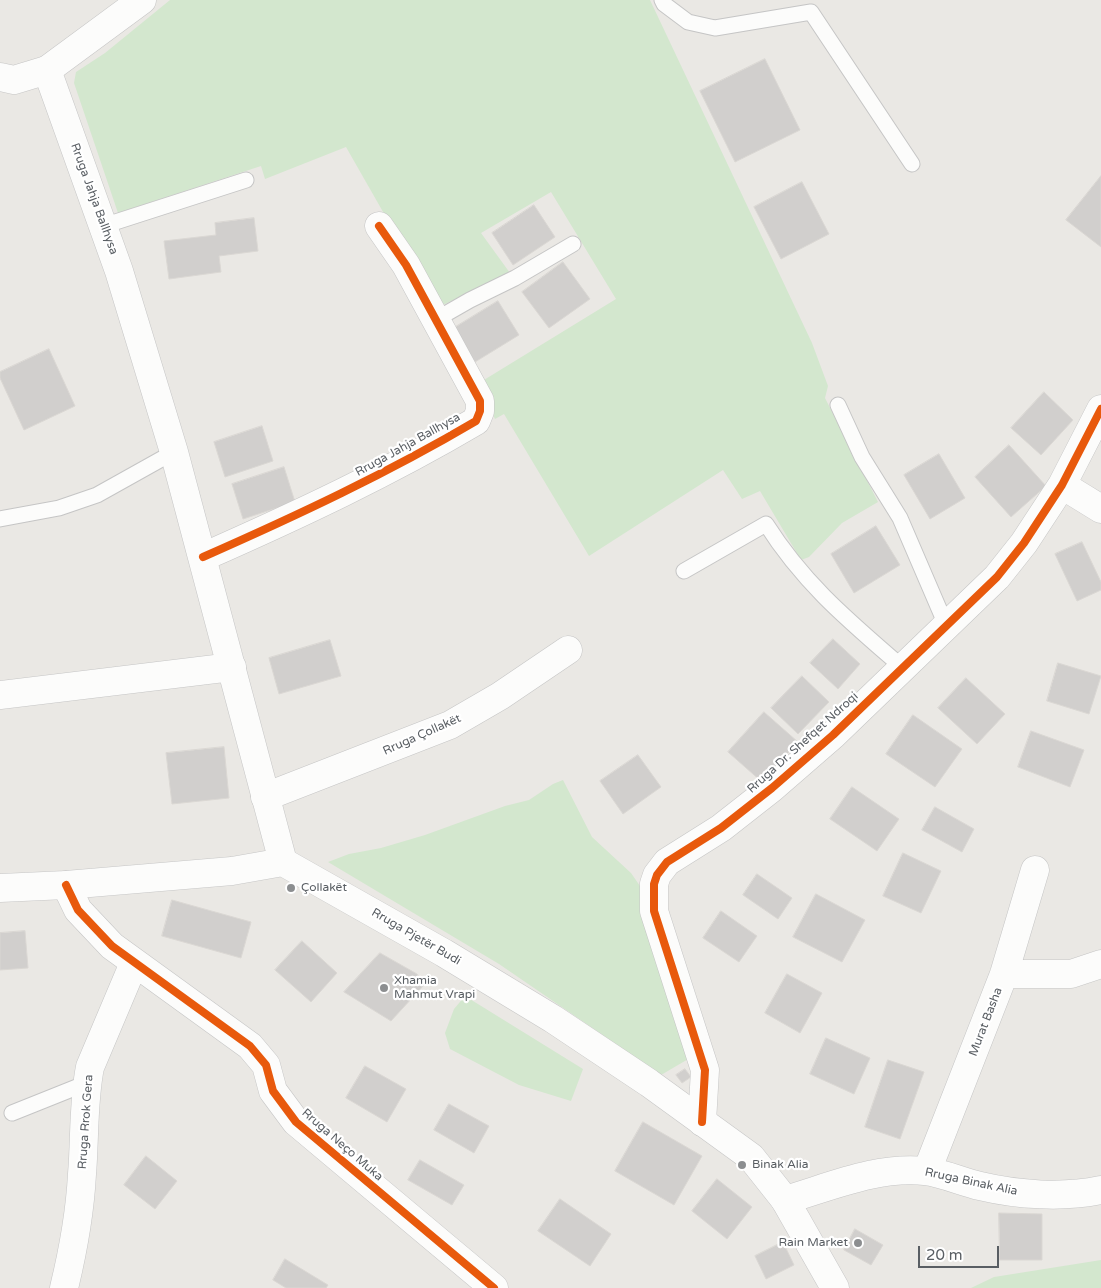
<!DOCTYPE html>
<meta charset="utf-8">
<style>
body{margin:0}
#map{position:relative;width:1101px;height:1288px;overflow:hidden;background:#eae8e4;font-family:"Varela Round",sans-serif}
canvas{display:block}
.scale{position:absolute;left:918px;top:1246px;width:81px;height:22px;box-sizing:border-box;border:2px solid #595e63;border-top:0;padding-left:6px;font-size:15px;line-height:18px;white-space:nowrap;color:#595e63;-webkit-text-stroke:4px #fff;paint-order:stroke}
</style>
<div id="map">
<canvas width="1101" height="1288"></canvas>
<div class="scale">20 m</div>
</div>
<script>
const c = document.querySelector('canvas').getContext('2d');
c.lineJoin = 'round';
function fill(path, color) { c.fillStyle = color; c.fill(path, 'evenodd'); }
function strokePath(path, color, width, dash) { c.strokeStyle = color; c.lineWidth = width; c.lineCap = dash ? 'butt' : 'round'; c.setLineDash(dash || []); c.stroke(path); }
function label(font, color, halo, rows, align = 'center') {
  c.font = font + ' "Varela Round",sans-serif'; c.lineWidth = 4.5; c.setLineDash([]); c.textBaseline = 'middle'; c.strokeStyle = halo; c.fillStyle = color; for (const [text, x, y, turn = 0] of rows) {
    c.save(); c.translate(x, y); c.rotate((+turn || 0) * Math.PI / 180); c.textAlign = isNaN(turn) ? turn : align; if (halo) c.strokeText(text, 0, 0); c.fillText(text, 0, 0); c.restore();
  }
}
fill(new Path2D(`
 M170,0h480l162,343 16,43 -3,12 53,104 -36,21 -33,34 -8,3 -41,-69 -18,8 -19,-29 -134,86 -85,-142 -9,5 -16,-36 137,-84 -65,-107 -70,41 29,40 -65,31 -10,-1 -89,-156 -81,32 -4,-13 -143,47 -44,-130 2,-11 29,-19z
 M563,780l29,57 39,36 9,13 50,172 -29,17 -162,-111 -171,-102 21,-8 32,-6 44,-13 80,-29 24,-6 24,-16z
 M465,996l118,73 -12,32 -52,-16 -69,-36 -5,-16 9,-24z
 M1101,1260v28h-130l23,-11z`), '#d3e7ce');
const building = new Path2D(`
 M765,59l35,71 -65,32 -35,-71z
 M1101,176v71l-35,-27z
 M802,182l27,52 -48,25 -27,-52z
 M534,205l21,32 -42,28 -21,-32z
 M254,218l4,33 -39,5 2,16 -52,7 -5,-38 52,-6 -1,-12z
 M563,262l27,37 -41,29 -27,-36z
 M498,301l21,34 -44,27 -21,-34z
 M49,349l26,57 -51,24 -24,-52v-6z
 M1044,392l29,28 -32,35 -30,-27z
 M262,426l11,35 -48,16 -11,-35z
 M1009,445l37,41 -35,31 -36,-40z
 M939,454l26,44 -35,21 -26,-44z
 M284,467l11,35 -52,17 -11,-35z
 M876,526l24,39 -46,28 -23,-39z
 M1082,542l19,40v8l-24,11 -22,-47z
 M833,639l27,25 -22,25 -28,-26z
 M330,640l11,36 -62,18 -10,-36z
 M1058,663l43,13 -12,38 -42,-13z
 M802,676l27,26 -31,32 -27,-26z
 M966,678l39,36 -28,30 -39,-36z
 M764,712l34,30 -36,40 -34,-30z
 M913,715l49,34 -27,38 -49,-33z
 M1031,731l53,19 -14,37 -52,-20z
 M224,747l5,51 -57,6 -6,-51z
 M638,755l23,32 -38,27 -23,-33z
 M852,787l47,32 -22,32 -47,-32z
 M935,807l39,22 -12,23 -40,-22z
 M903,853l38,18 -20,42 -38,-17z
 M757,874l35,24 -14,21 -35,-24z
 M816,894l49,26 -23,42 -49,-25z
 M172,900l79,22 -10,36 -79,-22z
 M721,911l36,25 -18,26 -36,-24z
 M25,931l3,37 -28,2v-37z
 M302,941l35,32 -26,29 -36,-32z
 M380,953l37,21 7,11 -33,36 -47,-29z
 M787,974l35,19 -22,40 -35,-20z
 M826,1038l44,20 -16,36 -44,-20z
 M888,1060l36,12 -24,67 -35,-12z
 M365,1066l41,23 -19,33 -41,-24z
 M685,1069l6,8 -9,6 -6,-8z
 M449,1104l40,22 -15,27 -40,-23z
 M643,1122l59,34 -28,49 -59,-34z
 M146,1156l31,25 -22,28 -31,-24z
 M420,1160l44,25 -12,20 -44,-25z
 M717,1179l35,28 -25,32 -35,-28z
 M560,1199l51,35 -21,32 -52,-35z
 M999,1213l43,1v46h-42z
 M855,1229l28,16 -12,20 -27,-15z
 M783,1242l11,23 -28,14 -11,-23z
 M285,1259l43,26 -2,3h-40l-13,-8z`);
fill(building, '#d1cfcd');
strokePath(building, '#dad7d3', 1);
const service = new Path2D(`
 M662,0l2,4 24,18 27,6 96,-16 101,152
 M103,226l143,-46
 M435,320l35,-20 45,-22 58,-34
 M838,405l24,52 38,61 46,107
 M0,519l59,-11 38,-13 77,-43
 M684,571l82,-47c38,60 83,97 136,143
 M12,1113l75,-30`);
const minor = new Path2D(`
 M1062,485l39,24
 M203,557c93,-41 185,-84 273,-136l4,-10v-10l-74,-136 -27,-39
 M0,695l232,-28
 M265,797l185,-72 50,-29 68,-46
 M66,885l12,25 34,36 138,100 16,19 7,26 23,31 198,166
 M1004,974h67l30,-10
 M702,1122l3,-52 -51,-159v-27l3,-9 10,-13 54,-34 51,-40 61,-53 164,-158 27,-34 38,-58 39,-76
 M927,1171l77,-197 31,-104
 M785,1200c45,-13 92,-34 140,-29 18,2 37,11 55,15 38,9 83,12 121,4
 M64,1288c9,-37 16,-76 18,-114 3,-35 1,-72 8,-107l44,-104`);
const tertiary = new Path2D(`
 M0,77l14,3 33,-10`);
const secondary = new Path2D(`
 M142,0l-95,70 72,201 55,181 109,410
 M0,888l66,-3 166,-14 51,-9 161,91 109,66 96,64 102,74 34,43 50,88`);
strokePath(service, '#c5c5c5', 17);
strokePath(minor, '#c5c5c5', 29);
strokePath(tertiary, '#c5c5c5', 29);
strokePath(secondary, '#c6c6c6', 29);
strokePath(new Path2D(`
 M421,980l7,-5`), '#c5cbc7', 3, [5, 2.5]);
strokePath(service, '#fcfcfb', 15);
strokePath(minor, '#fcfcfb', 28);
strokePath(tertiary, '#fcfcfb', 28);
strokePath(secondary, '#fcfcfb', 28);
strokePath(new Path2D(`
 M203,557c93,-41 185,-84 273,-136l4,-10v-10l-74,-136 -27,-39
 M66,885l12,25 34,36 138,100 16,19 7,26 23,31 198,166
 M702,1122l3,-52 -51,-159v-27l3,-9 10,-13 54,-34 51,-40 61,-53 164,-158 27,-34 38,-58 39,-76`), '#e8590c', 8);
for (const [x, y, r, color] of [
 [291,888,5,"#8c8e90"],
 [384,988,5,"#8c8e90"],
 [742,1165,5,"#8c8e90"],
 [858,1243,5,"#8c8e90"]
]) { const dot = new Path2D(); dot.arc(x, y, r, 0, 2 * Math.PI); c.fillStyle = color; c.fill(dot); strokePath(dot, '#fff', 2); }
label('12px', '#595e63', '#fff', [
 ["Rruga Jahja Ballhysa",94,199,70],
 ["Rruga Jahja Ballhysa",408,445,-29],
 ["Rruga Çollakët",422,735,-24],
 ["Rruga Dr. Shefqet Ndroqi",803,743,-42],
 ["Rruga Pjetër Budi",416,937,30],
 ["Murat Basha",986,1022,-69],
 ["Rruga Rrok Gera",86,1122,-86],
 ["Rruga Neço Muka",342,1145,41],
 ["Rruga Binak Alia",971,1182,12]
]);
label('12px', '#595e63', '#fff', [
 ["Çollakët",301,888],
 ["Xhamia",394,981],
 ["Mahmut Vrapi",394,995],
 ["Binak Alia",752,1165],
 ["Rain Market",848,1243,"right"]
], 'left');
</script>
